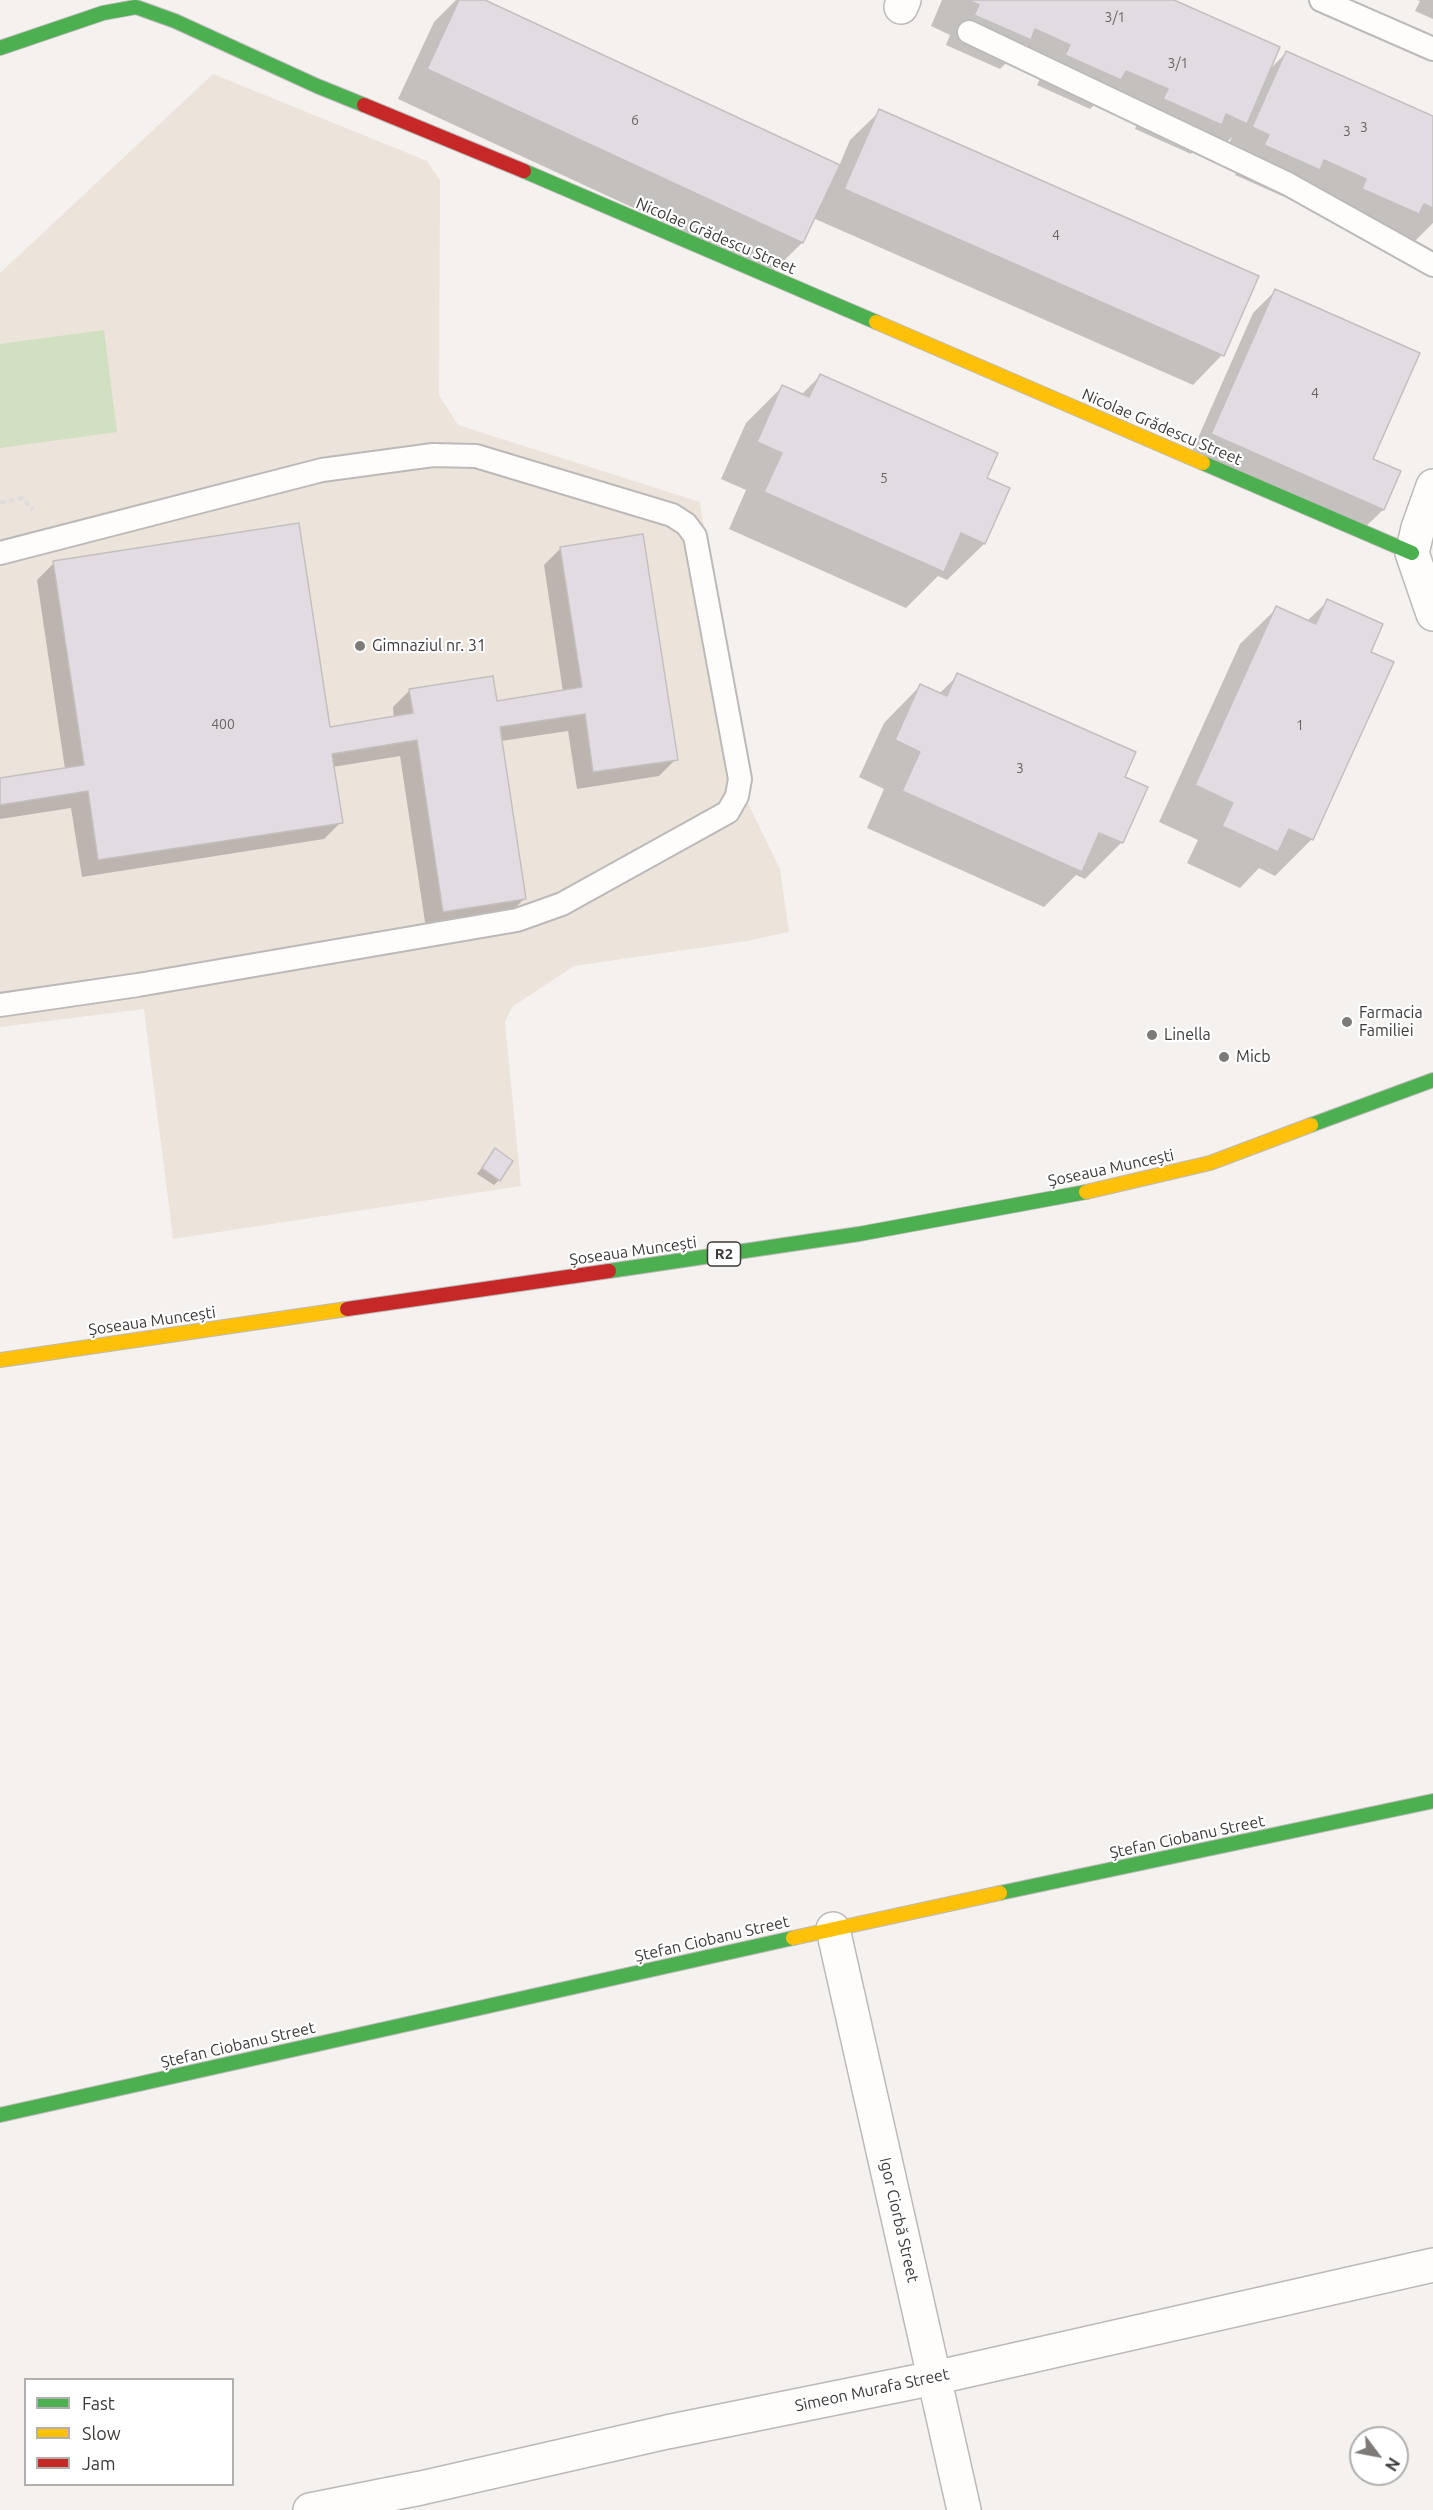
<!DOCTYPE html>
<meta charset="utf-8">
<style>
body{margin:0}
#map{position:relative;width:1433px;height:2510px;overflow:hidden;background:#f5f1ee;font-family:Ubuntu,sans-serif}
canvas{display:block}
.legend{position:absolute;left:24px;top:2378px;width:210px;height:108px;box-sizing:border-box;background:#fff;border:2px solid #b1b0af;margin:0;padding:8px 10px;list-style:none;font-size:18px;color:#3d3a38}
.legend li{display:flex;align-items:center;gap:12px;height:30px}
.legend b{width:30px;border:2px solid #b1b0af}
.north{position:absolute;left:1349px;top:2426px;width:60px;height:60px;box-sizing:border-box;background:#fff;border:2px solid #b1b0af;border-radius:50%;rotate:122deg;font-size:16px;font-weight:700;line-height:24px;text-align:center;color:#3d3a38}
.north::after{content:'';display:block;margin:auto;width:21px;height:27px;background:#7d7a78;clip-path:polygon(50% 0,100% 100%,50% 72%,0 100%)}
</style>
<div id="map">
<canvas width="1433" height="2510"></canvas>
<ul class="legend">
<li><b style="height:8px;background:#4caf50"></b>Fast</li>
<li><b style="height:8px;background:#ffc107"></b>Slow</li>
<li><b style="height:8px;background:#c62828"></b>Jam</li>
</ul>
<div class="north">N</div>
</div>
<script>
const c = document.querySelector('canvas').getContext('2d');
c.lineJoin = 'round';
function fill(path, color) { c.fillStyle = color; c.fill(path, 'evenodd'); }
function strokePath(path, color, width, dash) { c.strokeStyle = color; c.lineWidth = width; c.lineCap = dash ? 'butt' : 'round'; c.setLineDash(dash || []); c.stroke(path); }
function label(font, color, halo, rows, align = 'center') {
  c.font = font + ' Ubuntu,sans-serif'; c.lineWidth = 4.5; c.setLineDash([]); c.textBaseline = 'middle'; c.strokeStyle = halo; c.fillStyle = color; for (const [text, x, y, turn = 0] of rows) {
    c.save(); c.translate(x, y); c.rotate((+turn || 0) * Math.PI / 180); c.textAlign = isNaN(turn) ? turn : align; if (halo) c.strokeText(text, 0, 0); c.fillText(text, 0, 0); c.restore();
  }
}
fill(new Path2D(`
 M213,74l214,87 13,19 -1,215 19,30 242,77 42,289 38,78 9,63 -42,9 -173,25 -62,41 -7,15 16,164 -348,53 -29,-230 -144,18v-754z`), '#ece3db');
fill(new Path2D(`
 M104,330l13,102 -117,16v-104z`), '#d1e0c0');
fill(new Path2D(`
 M456,0h26l357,166 11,-26 30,-29 377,166 -35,78 -29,30 -380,-167 -11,25 -30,29 -374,-173 36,-77z
 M942,0h228l99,70 17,-17 147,65v105l-19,19 -117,-51 -8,8 -54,-24 5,-10 -17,-8 9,-20 -16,16 -17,-8 -8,9 -56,-25 4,-10 -41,-18 -8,8 -53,-24 5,-10 -33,-15 -9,9 -54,-24 4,-10 -19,-9z
 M1417,0h16v19l-18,-8 5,-10z
 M1275,291l96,169 12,50 -22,21 -171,-75 63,-143z
 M820,376l165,103 23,10 -24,55 -37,36 -9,-4 -32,32 -177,-79 17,-39 -25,-11 25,-56 36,-36 19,8z
 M561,548l115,211 -17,17 -82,13 -9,-58 -67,10 23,158 -17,17 -81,13 -26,-173 -67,11 8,55 -17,17 -242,38 -11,-69 -71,11v-39l65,-11 -28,-189 17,-17 275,165 65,-10 -1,-11 17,-17 86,12 67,-10 -19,-127z
 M1328,601l41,51 -57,187 -37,37 -16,-8 -19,20 -53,-25 11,-23 -39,-18 81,-178 37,-36 30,13z
 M958,675l165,103 23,10 -25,55 -36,36 -9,-4 -32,32 -177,-79 17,-39 -25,-12 25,-54 36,-37 19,8z
 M495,1150l4,30 -5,5 -17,-11z`), '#0003');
const building = new Path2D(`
 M459,0h26l355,165 -37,78 -376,-174z
 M968,0h206l106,47 -33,77 -21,-10 -4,11 -59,-26 5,-10 -42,-18 -5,9 -56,-25 5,-10 -35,-16 -4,11 -57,-25 5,-10z
 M1286,51l147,65v92l-9,-4 -5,10 -57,-25 4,-10 -42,-19 -4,10 -56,-25 5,-10 -17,-8z
 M879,109l380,167 -35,80 -380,-167z
 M1275,289l145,64 -47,106 28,12 -17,39 -173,-76z
 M820,374l178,79 -11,25 23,10 -25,56 -24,-11 -17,39 -180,-80 18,-39 -25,-11 25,-57 27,12z
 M299,523l31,204 83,-14 -4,-24 84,-13 4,25 85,-14 -22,-140 83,-13 35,226 -85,12 -8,-58 -85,13 26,172 -83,13 -26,-172 -85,14 11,69 -245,37 -10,-69 -88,14v-27l84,-13 -31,-204z
 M1327,599l56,25 -12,28 23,10 -81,178 -24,-11 -11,23 -56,-26 11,-23 -38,-18 81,-179 40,18z
 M957,673l179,79 -11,25 23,10 -25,56 -24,-10 -17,39 -180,-81 18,-39 -25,-12 25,-56 27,12z
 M495,1148l18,13 -13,20 -18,-13z`);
fill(building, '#e3dbe2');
strokePath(building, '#c2c0bf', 1.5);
const lane = new Path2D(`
 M1321,0l112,49
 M969,32l319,152 145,81
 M0,553l322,-83 111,-15 43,1 196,59 14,9 9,12 45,243 -3,17 -9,16 -166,92 -45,16 -379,65 -138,20`);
const street = new Path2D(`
 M901,7l3,-7
 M1433,486l-15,42 -6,25 21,61
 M833,1929l131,581
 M310,2510l111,-22 246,-56 267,-54 499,-113`);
const fast = new Path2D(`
 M0,48l103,-35 33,-6 39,14 142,65 47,19
 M524,171l352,151
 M1203,463l209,90
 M1311,1125l122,-45
 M609,1271l250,-37 227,-42
 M1000,1893l433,-92
 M0,2115l793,-177`);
const slow = new Path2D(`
 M876,322l327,141
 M1086,1192l124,-29 101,-38
 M0,1360l347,-51
 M793,1938l207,-45`);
const jam = new Path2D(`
 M364,105l160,66
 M347,1309l262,-38`);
strokePath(lane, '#bcb9b8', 26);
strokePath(street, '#bcb9b8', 36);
strokePath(fast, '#bcb9b8', 16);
strokePath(slow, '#bcb9b8', 16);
strokePath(jam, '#bcb9b8', 16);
strokePath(new Path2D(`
 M0,503l22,-5 11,12`), '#dfdddc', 4, [6, 3]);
strokePath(lane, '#fefdfc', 22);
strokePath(street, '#fefdfc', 33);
strokePath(fast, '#4caf50', 14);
strokePath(slow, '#ffc107', 14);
strokePath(jam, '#c62828', 14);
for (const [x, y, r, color] of [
 [360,646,6,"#7d7a78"],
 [1347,1022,6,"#7d7a78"],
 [1152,1035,6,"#7d7a78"],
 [1224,1057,6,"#7d7a78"]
]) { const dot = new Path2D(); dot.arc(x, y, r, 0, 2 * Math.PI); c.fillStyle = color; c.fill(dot); strokePath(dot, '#fff', 2); }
label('14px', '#686464', null, [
 ["3/1",1115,17],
 ["3/1",1178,63],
 ["6",635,120],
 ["3",1364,127],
 ["3",1347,131],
 ["4",1056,235],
 ["4",1315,393],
 ["5",884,478],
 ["400",223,724],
 ["1",1300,725],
 ["3",1020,768]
]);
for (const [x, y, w] of [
 [724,1254,33]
]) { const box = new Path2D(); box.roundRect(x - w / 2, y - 12, w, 24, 4.5); c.fillStyle = '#fff'; c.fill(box); strokePath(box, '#3d3a38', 1.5); }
label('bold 15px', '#3d3a38', null, [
 ["R2",724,1254]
]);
label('16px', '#3d3a38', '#fff', [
 ["Nicolae Grădescu Street",716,236,23],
 ["Nicolae Grădescu Street",1162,427,23],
 ["Șoseaua Muncești",1111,1168,-12],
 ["Șoseaua Muncești",633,1251,-8],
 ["Șoseaua Muncești",152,1321,-8],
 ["Ștefan Ciobanu Street",1187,1837,-12],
 ["Ștefan Ciobanu Street",712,1939,-13],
 ["Ștefan Ciobanu Street",238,2045,-13],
 ["Igor Ciorbă Street",899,2220,77],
 ["Simeon Murafa Street",872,2390,-12]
]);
label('16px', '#3d3a38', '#fff', [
 ["Gimnaziul nr. 31",372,646],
 ["Farmacia",1359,1013],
 ["Familiei",1359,1031],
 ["Linella",1164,1035],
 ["Micb",1236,1057]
], 'left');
</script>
